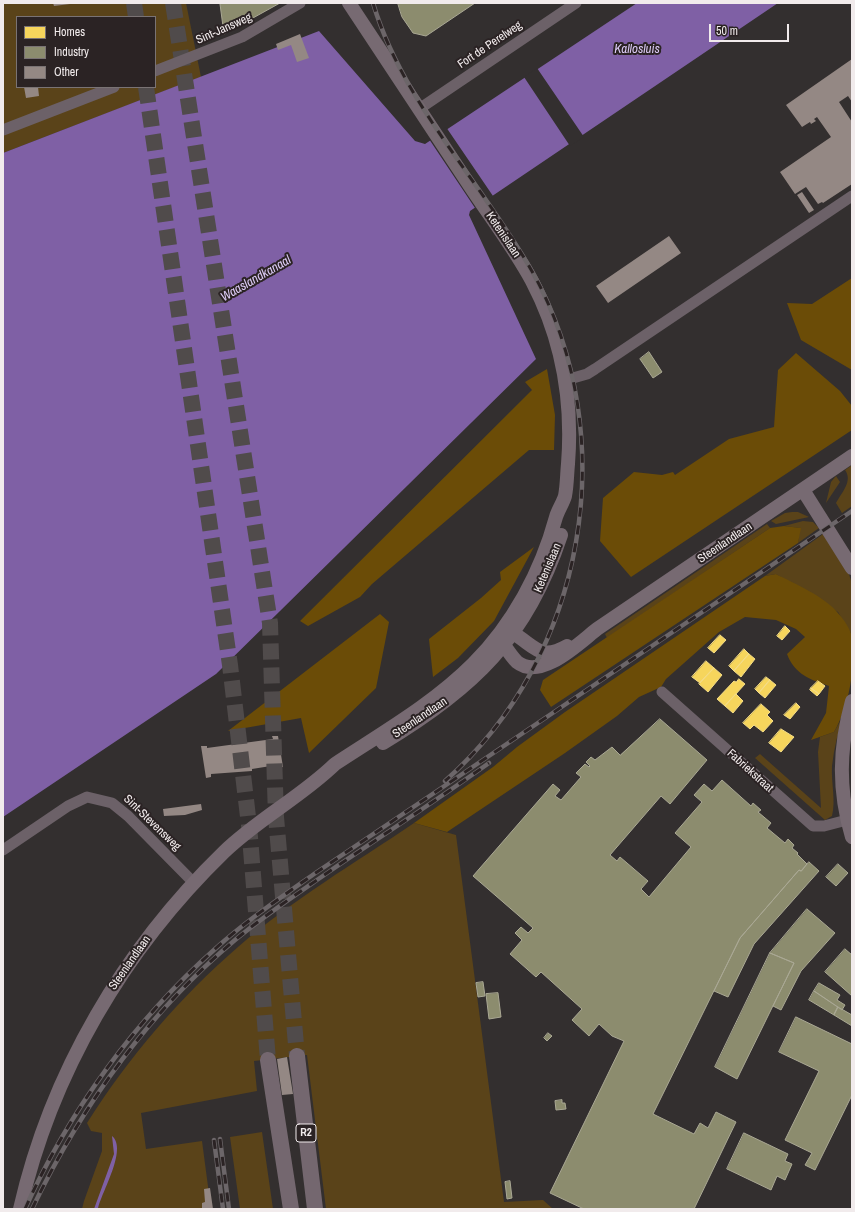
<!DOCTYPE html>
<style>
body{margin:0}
#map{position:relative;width:855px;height:1212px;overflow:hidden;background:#332f2f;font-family:"Archivo Narrow",sans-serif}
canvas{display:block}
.frame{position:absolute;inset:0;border:4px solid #f1ebec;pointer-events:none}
.legend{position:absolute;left:16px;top:16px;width:140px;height:72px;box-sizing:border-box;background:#2b2324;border:1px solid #7a7374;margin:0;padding:5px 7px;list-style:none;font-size:12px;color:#f1ebec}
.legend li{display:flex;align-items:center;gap:8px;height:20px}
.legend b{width:20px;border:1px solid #7a7374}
.scale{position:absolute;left:709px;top:24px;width:80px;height:18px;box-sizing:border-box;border:2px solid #f1ebec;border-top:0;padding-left:5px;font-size:12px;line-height:14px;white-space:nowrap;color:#f1ebec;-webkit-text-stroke:3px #2b2324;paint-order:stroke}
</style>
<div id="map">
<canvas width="855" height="1212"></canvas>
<div class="frame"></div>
<ul class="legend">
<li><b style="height:11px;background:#f6d55c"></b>Homes</li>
<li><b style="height:11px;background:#8c8c6e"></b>Industry</li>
<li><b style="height:11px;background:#948884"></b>Other</li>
</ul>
<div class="scale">50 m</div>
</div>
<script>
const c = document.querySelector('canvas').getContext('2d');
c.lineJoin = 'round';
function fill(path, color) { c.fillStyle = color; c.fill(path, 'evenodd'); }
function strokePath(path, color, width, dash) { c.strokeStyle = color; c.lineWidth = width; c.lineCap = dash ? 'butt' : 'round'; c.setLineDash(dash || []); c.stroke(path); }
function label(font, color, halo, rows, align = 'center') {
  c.font = font + ' "Archivo Narrow",sans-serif'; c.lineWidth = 4; c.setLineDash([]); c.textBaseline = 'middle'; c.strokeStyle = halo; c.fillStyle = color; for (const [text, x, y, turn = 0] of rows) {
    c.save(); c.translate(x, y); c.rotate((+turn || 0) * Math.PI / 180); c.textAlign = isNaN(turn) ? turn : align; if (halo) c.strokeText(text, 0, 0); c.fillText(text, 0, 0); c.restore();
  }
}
fill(new Path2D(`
 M3,3h183l15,74 -198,76zM17,17h138v70h-138z
 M852,465v41l-10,7 -6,-10c6,-11 17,-22 9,-33z
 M836,476l4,6 -14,21 5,-21z
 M792,512h6l11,5 -33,7 -5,-3 14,-8z
 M803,521l10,1 6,6 -21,15 2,-15 -16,-2z
 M767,524l3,4 -163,110 -2,-4z
 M823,534l26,40 3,10v51l-14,-23 -62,-38 -11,2z
 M844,715c-6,16 -10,33 -12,51 -1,17 4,34 0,50l-7,4 -70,-62 5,-4 61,54 -3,-56 2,-15 14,-5z
 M414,823l42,12 48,367 39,-2 10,9h-227l-19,-154 -53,6 3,30 -116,22 5,36 56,-8 9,68h-129l2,-8 18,-50v-18l-11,-2 -4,-8c42,-66 92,-125 151,-176 54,-47 117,-84 176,-124z
 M262,1132l11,77h-33l-10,-72z`), '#5a4319');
fill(new Path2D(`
 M852,278v92l-51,-30 -14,-37 25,1z
 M796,353l44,38 12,15v24l-221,147 -31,-36 3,-43 31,-26 28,3 11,-3 2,3 54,-36 45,-12 4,-57z
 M547,369l8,46 -1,35h-25l-157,134 -12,13 -52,29 -8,-5 232,-231 -7,-8z
 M784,526l17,2 -3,15 -247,164 -11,-17 3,-10 227,-152z
 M534,547l-40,74 -36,37 -25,19 -4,-38 52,-41 20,-18 -1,-8z
 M776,574c19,10 48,22 62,39 5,5 13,17 14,24 3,32 -2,67 -18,95l-23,8 15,-27 3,-27c-18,-6 -35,-12 -42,-32l18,-17 -9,-8 -20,-9 -31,-3 -26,15 -53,47 -5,8 -22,10 -22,19 -52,37 -118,79 -33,-9 79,-56 24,-20 48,-35 200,-136z
 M380,614l9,8 -13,66 -67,65 -8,-35 -73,13z`), '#6b4c07');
fill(new Path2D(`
 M637,3h141l-308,208 -1,4 67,144 -320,315 -213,143v-664l316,-122 96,110 10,3z
 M112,1136c16,13 -11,57 -14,73h-4l20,-55z`), '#7f60a5');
fill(new Path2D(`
 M537,68l47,69 -14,9 -46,-69z
 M446,127l47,69 -18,12 -46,-69z`), '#332f2f');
const homes = new Path2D(`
 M785,626l5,5 -8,9 -5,-4z
 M720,635l6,5 -12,13 -6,-5z
 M744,649l5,5 -15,17 -5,-5z
 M749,654l6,5 -14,18 -7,-6z
 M706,661l8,7 -14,15 -8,-6z
 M714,668l8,7 -14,17 -9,-8z
 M766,677l4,3 -11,13 -4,-4z
 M739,679l6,5 -20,22 -8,-7 17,-18 2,1z
 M770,680l6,5 -11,13 -6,-5z
 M818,681l7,5 -6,8 -8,-6z
 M811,688l8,6 -2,2 -7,-6z
 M736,694l7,7 -10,12 -8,-7z
 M796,703l4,4 -10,12 -6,-4z
 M761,704l9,8 -3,3 6,6 -10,11 -9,-7 -4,4 -7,-6z
 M781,729l13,8 -13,15 -12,-9z`);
fill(homes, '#f6d55c');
strokePath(homes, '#f4dc87', 1);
const industry = new Path2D(`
 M222,3h58l-56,31 -4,-30z
 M398,3h77l-49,33 -13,-3 -11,-16z
 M649,352l13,20 -9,6 -13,-19z
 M660,719l47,41 -37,44 -9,-8 -51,59 7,6 3,-4 28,24 -7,8 8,8 42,-50 -16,-14 27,-31 -8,-7 10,-11 8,7 10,-11 29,26 2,-3 8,7 -3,2 13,11 -4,5 18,15 3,-4 6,6 -2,3 6,5 -1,1 10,10 -6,7 -2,-1 -59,68 -87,176 41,20 6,-11 8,5 8,-16 20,10 -42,87h-110l-34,-16 74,-152 -12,-5 -13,-12 -10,12 -17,-16 10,-11 -41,-37 -5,5 -26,-23 12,-14 -7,-7 6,-6 7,6 5,-5 -60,-52 80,-92 7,6 -5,6 6,4 20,-23 -5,-4 9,-9 4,3 1,-1 -4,-4 5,-5 4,3 17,-13 8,8z
 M809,862l10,9 -65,73 -26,53 -14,-6 26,-53 59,-68 2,1z
 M838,864l10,9 -12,13 -10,-9z
 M807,909l28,24 -34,38 -20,39 -8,-4 21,-43 -24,-10z
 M845,949l7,6v41l-27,-24z
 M770,953l24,10 -57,116 -22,-12z
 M483,982l2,14 -7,1 -2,-14z
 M819,983l21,12 -3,5 8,5 -3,5 -28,-19z
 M814,991l24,16 -4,8 -25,-15z
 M498,993l3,24 -12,2 -3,-25z
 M838,1007l14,8v11l-18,-11z
 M796,1017l56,27v51l-37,75 -10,-5 7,-12 -27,-13 34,-69 -40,-19z
 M548,1033l4,3 -5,5 -3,-3z
 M562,1100v3h3l1,6 -10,1 -1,-9z
 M744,1133l44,21 -3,7 7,3 -7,16 -8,-4 -6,14 -44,-21z
 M510,1181l2,17 -5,1 -2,-17z`);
fill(industry, '#8c8c6e');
strokePath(industry, '#aaa894', 1);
fill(new Path2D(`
 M53,3h17v1l-16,2z
 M300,34l9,24 -12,4 -6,-17 -13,5 -2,-6z
 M852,59v43l-4,-6 -9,6 13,20v62l-29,19 -1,-1 -4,2 -12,-17 -11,7 -15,-22 51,-35 -14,-20 -3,2 2,2 -5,3 -1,-2 -8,5 -16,-22z
 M24,87h14l1,9 -13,2z
 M802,192l12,18 -5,3 -12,-18z
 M669,236l12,17 -73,50 -12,-17z
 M272,736h6l5,31 -6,1v-3l-25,4v2l-41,3v3l-5,1 -5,-32h6v2l66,-9z
 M201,804l1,6 -17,5 -21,1 -1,-7z
 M287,1057l6,37 -11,1 -5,-36z
 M210,1188l3,21h-11v-6l3,-1 -1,-13z`), '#948884');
strokePath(new Path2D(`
 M134,3l2,14
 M173,3l97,620 6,194 21,239
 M146,87l84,578 19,160 19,235`), '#504b4b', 16, [16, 8]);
strokePath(new Path2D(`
 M155,71l87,-34 58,-34
 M419,109l157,-106
 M3,130l111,-43
 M566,380l21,-6 8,-5 257,-173
 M662,692l151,134h11l23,-6
 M3,850l65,-44 19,-9 25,6 16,13 66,67`), '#6c6168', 11);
strokePath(new Path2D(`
 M803,490l49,78
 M513,633c23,14 27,28 54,13
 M504,645c4,6 8,12 13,17 24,19 62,-19 80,-33l255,-173
 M852,701c-13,47 -14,89 0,136
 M383,743c90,-54 144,-105 178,-208
 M20,1209c31,-136 104,-260 204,-357 34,-33 77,-55 111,-88 47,-31 98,-60 138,-100 40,-40 68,-92 83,-147 2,-7 7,-14 9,-21 2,-10 2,-22 3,-32 5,-64 -6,-126 -36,-183 -19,-35 -44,-67 -66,-101 -39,-59 -78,-118 -117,-177`), '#776a72', 14);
strokePath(new Path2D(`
 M297,1056l18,153
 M268,1060l23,149`), '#74676f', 16);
const rail = new Path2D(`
 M373,3c30,101 109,179 160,270 91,164 53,384 -88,508
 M220,1139l9,70
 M214,1140l9,69
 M25,1209c44,-98 110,-189 190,-260 31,-28 65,-51 99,-75l538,-363
 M32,1209c49,-102 116,-196 203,-269 30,-25 62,-46 95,-69 53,-36 107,-71 159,-108`);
strokePath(rail, '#6c6669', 4.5);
strokePath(rail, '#2b2324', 3, [9]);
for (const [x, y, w] of [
 [306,1133,20]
]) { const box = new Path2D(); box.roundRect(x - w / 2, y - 9, w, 18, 3); c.fillStyle = '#2b2324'; c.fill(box); strokePath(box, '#f1ebec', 1); }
label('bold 11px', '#f1ebec', null, [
 ["R2",306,1133]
]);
label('12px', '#f1ebec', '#2b2324', [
 ["Sint-Jansweg",224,29,-24],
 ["Fort de Perelweg",490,45,-34],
 ["Ketenislaan",503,235,56],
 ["Steenlandlaan",725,543,-34],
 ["Ketenislaan",548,568,-67],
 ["Steenlandlaan",420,718,-34],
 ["Fabriekstraat",750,771,42],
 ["Sint-Stevensweg",152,823,44],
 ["Steenlandlaan",130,963,-55]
]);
label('italic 13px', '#ddccf6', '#2b2324', [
 ["Kallosluis",637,50],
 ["Waaslandkanaal",256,279,-30]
]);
</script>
